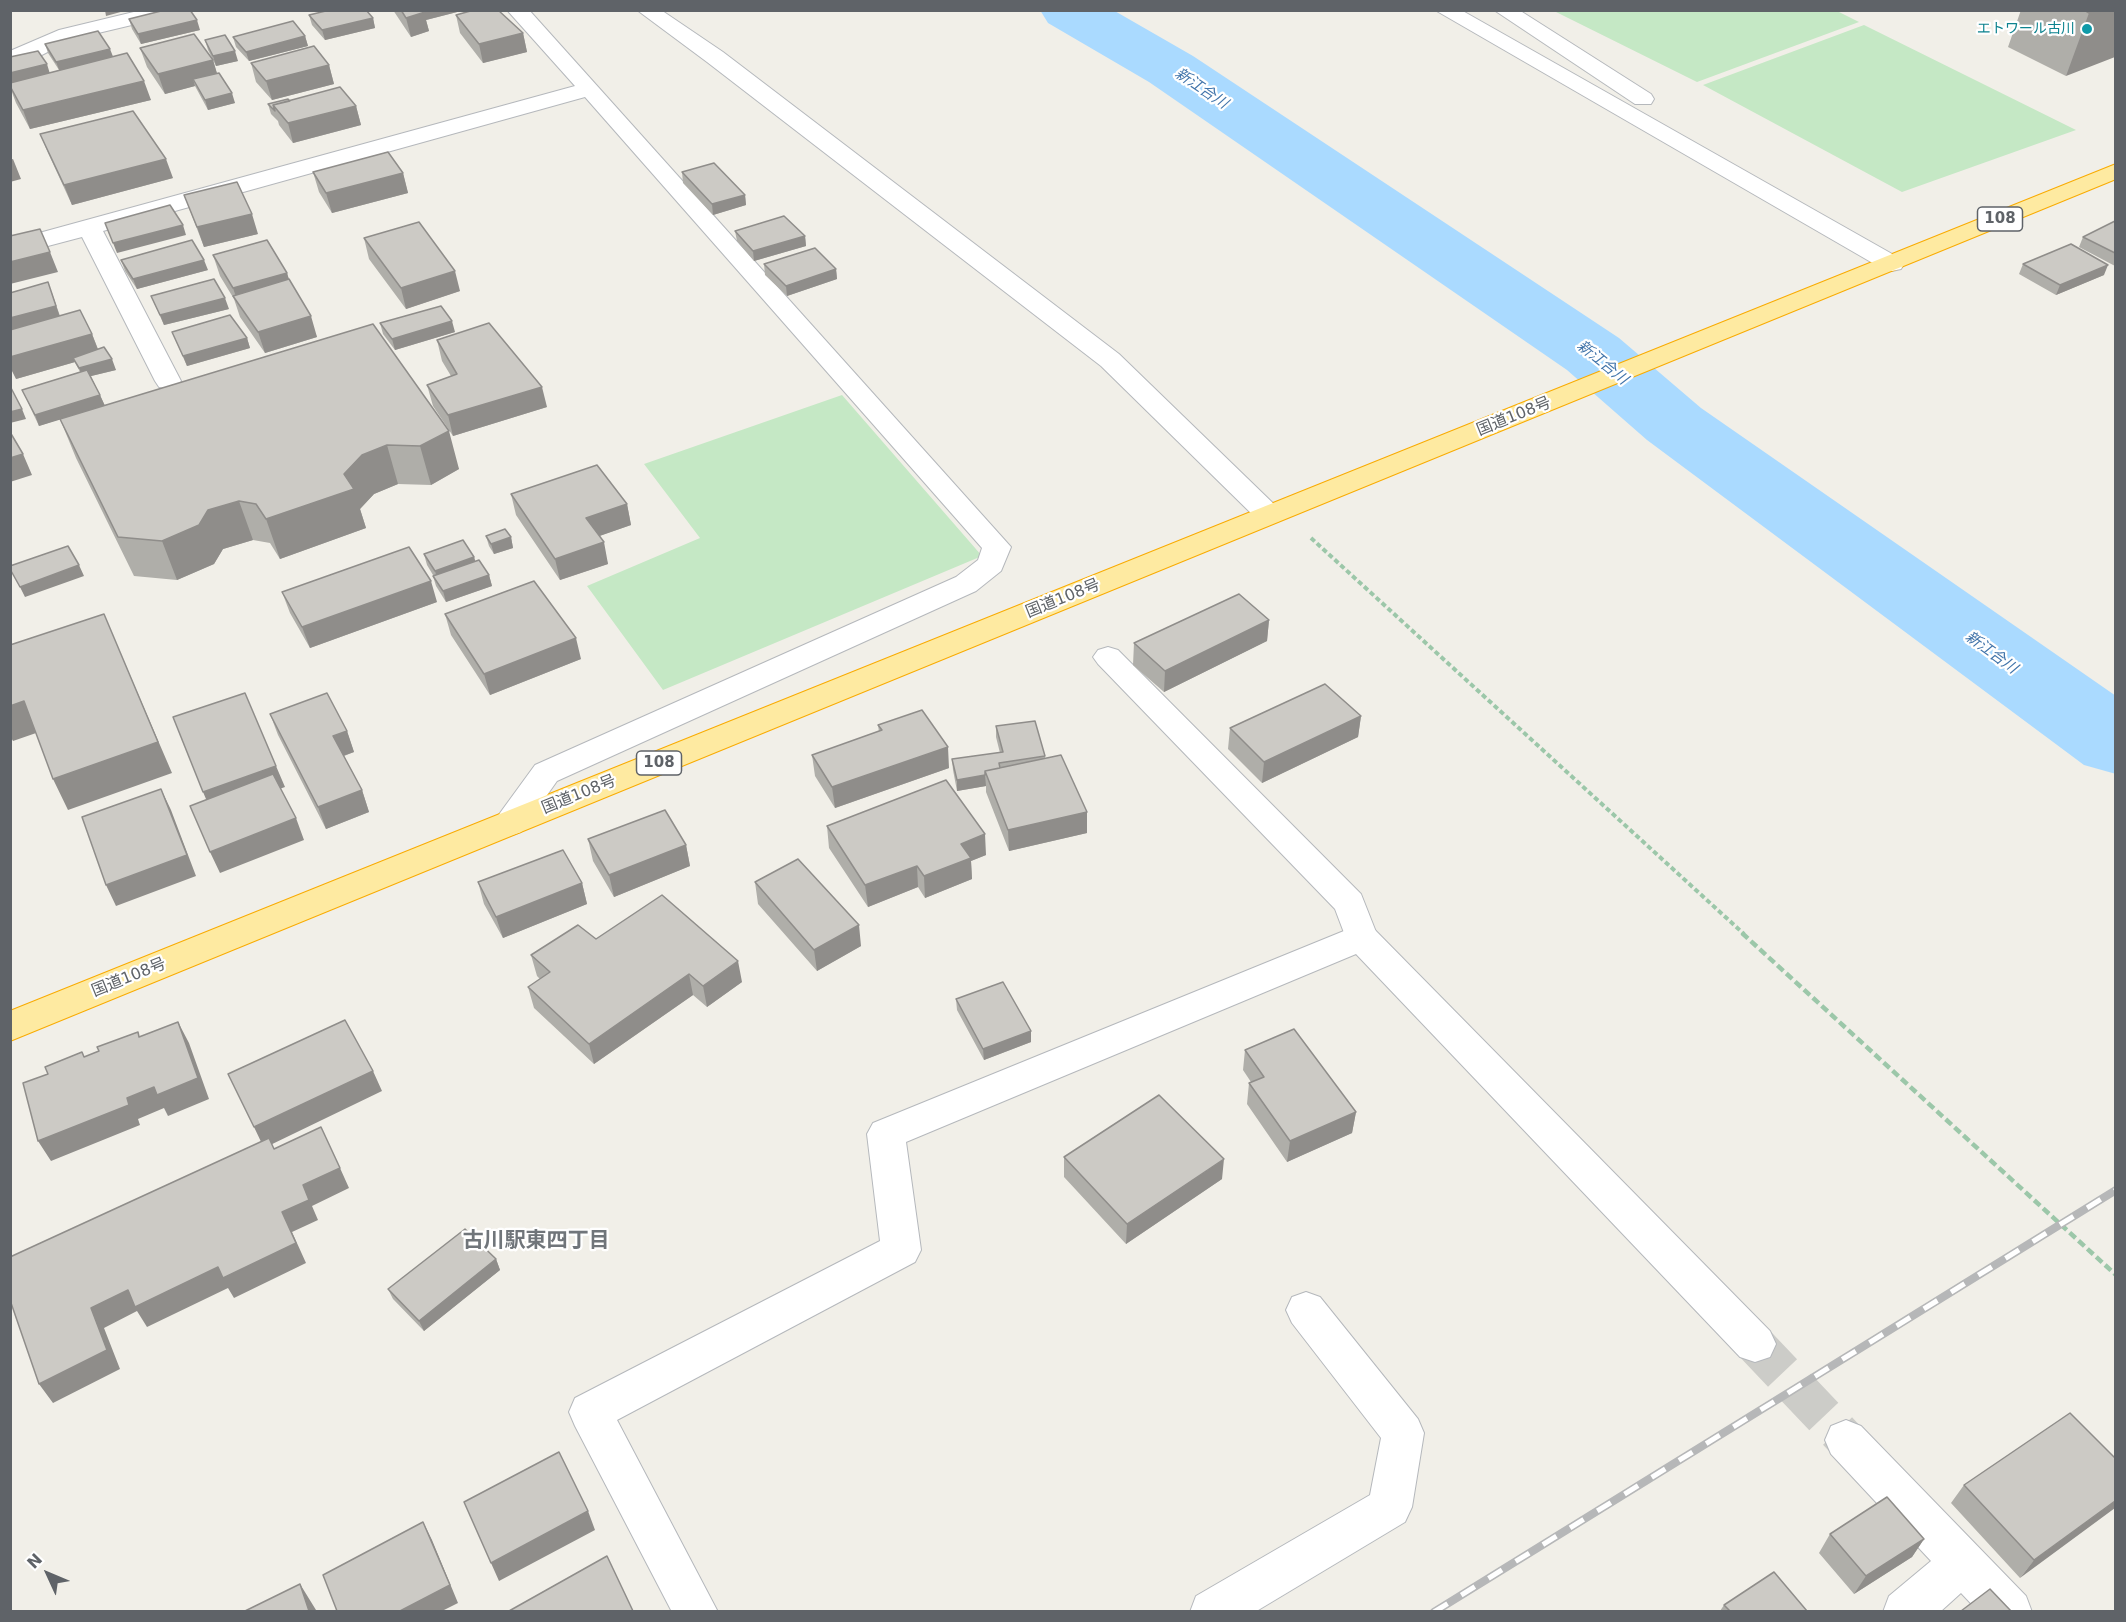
<!DOCTYPE html>
<meta charset="utf-8">
<style>
body{margin:0}
#map{position:relative;width:2126px;height:1622px;overflow:hidden;background:#f1efe8;font-family:"DejaVu Sans",sans-serif}
canvas{display:block}
.frame{position:absolute;inset:0;border:12px solid #5f6368;pointer-events:none}
.north{position:absolute;left:18px;top:1544px;width:60px;height:60px;-webkit-text-stroke:4px #fff;paint-order:stroke;rotate:314deg;font-size:16px;font-weight:700;line-height:24px;text-align:center;color:#5f6368}
.north::after{content:'';display:block;margin:auto;width:21px;height:27px;background:#5f6368;clip-path:polygon(50% 0,100% 100%,50% 72%,0 100%)}
</style>
<div id="map">
<canvas width="2126" height="1622"></canvas>
<div class="frame"></div>
<div class="north">N</div>
</div>
<script>
const c = document.querySelector('canvas').getContext('2d');
c.lineJoin = 'round';
function fill(path, color) { c.fillStyle = color; c.fill(path, 'evenodd'); }
function strokePath(path, color, width, dash) { c.strokeStyle = color; c.lineWidth = width; c.lineCap = dash ? 'butt' : 'round'; c.setLineDash(dash || []); c.stroke(path); }
function label(font, color, halo, rows, align = 'center') {
  c.font = font + ' "DejaVu Sans","Noto Sans JP",sans-serif'; c.lineWidth = 4.5; c.setLineDash([]); c.textBaseline = 'middle'; c.strokeStyle = halo; c.fillStyle = color; for (const [text, x, y, turn = 0] of rows) {
    c.save(); c.translate(x, y); c.rotate((+turn || 0) * Math.PI / 180); c.textAlign = isNaN(turn) ? turn : align; if (halo) c.strokeText(text, 0, 0); c.fillText(text, 0, 0); c.restore();
  }
}
fill(new Path2D(`
 M1835,10l24,12 -162,60 -143,-71z
 M1864,25l212,105 -174,62 -199,-107z
 M842,395l140,161 -319,134 -76,-104 113,-48 -56,-74z`), '#c5e8c5');
fill(new Path2D(`
 M1040,10h73l80,46 426,282 82,70 415,288v78l-32,-9 -437,-325 -80,-70 -418,-288 -101,-59z`), '#aadaff');
strokePath(new Path2D(`
 M1755,1344l91,96`), '#ccccc8', 40, [40, 20]);
const service = new Path2D(`
 M1108,647l10,3 243,244 17,43 -5,9 -12,4 -12,-4 -14,-37 -237,-245 -5,-7 5,-7z`);
const minor = new Path2D(`
 M142,10h39l-3,4 -105,25 -41,21 -22,4v-13l49,-21z
 M507,10h22l482,537 -10,24 -25,20 -419,190 -36,51 -12,4 -12,-4 -5,-8 43,-59 421,-188 22,-17 4,-12 -397,-451 -482,134 78,150 -4,6 -9,2 -9,-2 -4,-6 -73,-144 -72,19v-15l565,-155z
 M637,10h24l62,42 396,302 160,155 4,6 -4,6 -10,3 -10,-3 -158,-155 -394,-304z
 M1435,10h26l440,249 3,5 -3,5 -9,2 -9,-2z
 M1494,10h25l132,84 3,5 -3,5h-16z
 M1361,924l12,4 397,403 6,13 -6,13 -15,5 -15,-5 -384,-403 -450,188 15,108 -6,12 -298,158 101,192h-46l-97,-186 -6,-14 6,-14 305,-157 -13,-107 6,-11z
 M1306,1292l14,5 98,122 6,14 -12,74 -7,15 -150,90h-65l6,-16 174,-101 11,-57 -89,-115 -6,-13 6,-13z
 M1846,1420l15,6 165,170 6,16h-53l-18,-19 -21,19h-57l6,-16 42,-35 -100,-107 -6,-14 6,-14z`);
const trunk = new Path2D(`
 M2116,164v15l-2106,862v-30z`);
strokePath(service, '#b5b8bc', 2);
strokePath(minor, '#b5b8bc', 2);
strokePath(trunk, '#f9ab00', 2);
strokePath(new Path2D(`
 M1311,538l433,396`), '#9cc7a9', 4, [5, 3]);
strokePath(new Path2D(`
 M1742,933l374,342`), '#9cc7a9', 4.5, [8, 4]);
fill(service, '#fff');
fill(minor, '#fff');
fill(trunk, '#feeaa1');
const rail = new Path2D(`
 M1434,1612l682,-422`);
strokePath(rail, '#b6b7b8', 8);
strokePath(rail, '#fff', 5, [16]);
fill(new Path2D(`
 M393,10h72l-39,10 3,11 -18,6z
 M2021,10h94l-49,66 -58,-29z
 M309,15l64,3 2,10 -50,12 -13,-15z
 M456,15l67,18 4,19 -44,11 -23,-30z
 M129,19l71,11 -59,14 -9,-15z
 M305,36l3,10 -59,15 -13,-14 -3,-10z
 M205,40l33,21 -22,5 -8,-16z
 M45,44l68,12 38,44 -121,29 -14,-26 -6,-16v-30l40,16 9,-3 -11,-17z
 M140,48l73,12 4,14 18,29 -27,7 -13,-24 -30,8 -18,-27z
 M251,63l78,2 5,19 -62,16 -16,-18z
 M290,101l66,5 5,19 -68,18 -14,-18 -1,-4 -7,-7 -3,-10z
 M40,134l133,44 -101,27 -24,-52z
 M313,172l90,1 5,20 -76,20 -13,-21z
 M682,172l63,23 1,10 -33,10 -30,-32z
 M184,195l74,39 -54,13z
 M2115,221v45l-36,-19 4,-10z
 M735,231l70,5 1,10 -52,15 -17,-20z
 M364,238l96,53 -54,18 -37,-50z
 M213,255l74,18 2,6 28,58 -52,16 -25,-36 -6,-18 -14,-23z
 M121,260l87,10 -71,19 -12,-18z
 M764,264l72,5 1,10 -50,17 -22,-21z
 M2023,264l81,11 -48,20 -37,-21z
 M52,293l8,23 32,18 6,15 18,21 -25,6 14,30 268,-82 86,145 -28,16 -33,-1 -24,10 -14,15 6,19 -86,31 -10,-16 -17,-3 -30,9 -9,15 -37,16 -43,-4 -58,-118 -16,-39 9,-3 -30,10 -17,-36 58,-18 -5,-10 -59,17z
 M151,296l78,13 -65,16z
 M380,323l75,9 -60,18 -12,-16z
 M172,332l75,6 3,10 -63,18z
 M437,340l110,67 -94,29 -20,-30 -6,-21 24,-9 -9,-15z
 M511,494l116,10 4,21 -32,11 9,28 -48,16 -44,-65z
 M486,536l25,1 2,11 -19,6 -5,-8z
 M424,554l50,3 1,4 14,14 3,11 -46,16 -10,-16 -3,-10v-1l-6,-10z
 M282,592l155,10 -127,46 -20,-35z
 M445,614l136,45 -91,36 -39,-60z
 M1269,620l-2,21 -103,51 -31,-27 1,-22z
 M270,714l77,17 7,21 -10,4 18,34 7,22 -43,17 -48,-94z
 M1361,716l-3,21 -96,46 -34,-34 2,-21z
 M878,725l71,43 -114,40 -20,-32 -3,-21 67,-23z
 M996,726l49,30v2l42,54v21l-78,18 -23,-59v-6l-29,5 -4,-21 -1,-11 48,-6 -4,-16z
 M827,826l159,29 -15,6 1,18 -47,19 -7,-11 -50,20 -39,-59z
 M588,839l98,6 4,21 -76,31 -21,-36z
 M478,882l104,1 5,21 -84,34 -19,-34z
 M755,882l106,64 -44,25 -59,-67z
 M596,939l146,43 -35,25 -14,-12 -99,69 -60,-56 -6,-21 12,-8 -3,-3 -6,-21z
 M956,999l75,32v11l-47,18 -27,-50z
 M1245,1050l111,62 -4,21 -65,29 -40,-58 2,-21 2,-1 -8,-12z
 M1064,1157l158,22 -96,65 -62,-67z
 M496,1259l4,11 -76,61 -31,-32 -5,-10z
 M2115,1458l-95,120 -69,-75 13,-18z
 M1830,1534l94,5 -12,18 -58,37 -35,-41z
 M1724,1605l83,6h-87z`), '#afaea9');
fill(new Path2D(`
 M105,10h23l-22,6z
 M421,10h44l-39,10 3,11 -18,6 -5,-19z
 M2096,10h19v47l-49,19 23,-63z
 M373,18l2,10 -50,12 -3,-10z
 M197,20l3,10 -59,14 -3,-10z
 M523,33l4,19 -44,11 -4,-19z
 M305,36l3,10 -59,15 -3,-9z
 M110,49l4,10 -54,13 -4,-10z
 M235,51l3,10 -22,5 -3,-10z
 M213,60l6,20 -26,-1 2,7 -30,8 -7,-20z
 M47,64l3,10 -40,10v-11z
 M329,65l5,19 -62,16 -6,-19z
 M144,81l7,19 -121,29 -7,-19z
 M232,93l3,10 -27,7 -3,-10z
 M356,106l5,19 -68,18 -5,-20z
 M13,159l8,20 -11,3v-22z
 M166,159l7,19 -101,27 -8,-20z
 M403,173l5,20 -76,20 -6,-20z
 M745,195l1,10 -33,10 -1,-11z
 M252,214l6,20 -54,13 -7,-20z
 M183,225l3,10 -69,18 -4,-10z
 M805,236l1,10 -52,15 -1,-10z
 M50,252l8,20 -48,12v-22z
 M204,260l4,10 -71,19 -4,-10z
 M2108,265l-4,10 -48,20 4,-10z
 M836,269l1,10 -50,17 -1,-10z
 M455,271l5,20 -54,18 -5,-21z
 M287,273l6,21 -55,9 -5,-15z
 M48,282l12,35 -50,13v-12z
 M225,298l4,11 -65,16 -4,-10z
 M311,316l6,21 -52,16 -7,-21z
 M452,321l3,11 -60,18 -3,-11z
 M92,334l8,21 -27,3 2,4 -59,17 -6,-12v-10z
 M247,338l3,10 -63,18 -4,-10z
 M112,359l4,11 -33,8 -4,-10z
 M542,387l5,20 -94,29 -5,-21z
 M100,395l5,11 -66,20 -4,-11z
 M22,409l4,10 -16,4v-11z
 M449,431l10,38 -28,16 -11,-39z
 M387,445l11,39 -24,10 -14,15 6,19 -86,31 -14,-40 96,-64z
 M23,454l9,21 -22,7v-24z
 M239,501l14,39 -30,9 -9,15 -37,16 -15,-39 46,-31z
 M627,504l4,21 -40,14 -5,-21z
 M511,537l2,11 -19,6 -3,-10z
 M604,542l4,22 -48,16 -5,-21z
 M474,557l3,10 -39,15 -3,-11z
 M79,565l5,11 -59,21 -5,-10z
 M489,575l3,11 -46,16 -3,-11z
 M431,581l6,21 -127,46 -8,-21z
 M1269,620l-2,21 -103,51 1,-21z
 M576,638l5,21 -91,36 -6,-21z
 M117,645l55,128 -104,37 -15,-31z
 M24,701l15,31 -26,9 -3,-5v-30z
 M1361,716l-3,21 -96,46 2,-21z
 M347,731l7,21 -14,5 -7,-21z
 M948,747l1,21 -114,40 -3,-21z
 M276,766l9,21 -73,26 -9,-21z
 M985,775l1,11 -29,5v-11z
 M161,789l10,21 25,66 -80,30 -10,-21z
 M362,790l7,22 -43,17 -8,-22z
 M1087,812v21l-78,18 -1,-21z
 M296,818l8,22 -84,33 -10,-21z
 M985,834l1,21 -15,6 1,18 -47,19 -1,-22 37,-32z
 M686,845l4,21 -76,31 -5,-22z
 M917,866l1,21 -50,20 -3,-22z
 M582,883l5,21 -84,34 -7,-21z
 M859,925l2,21 -44,25 -3,-21z
 M738,961l4,21 -35,25 -4,-21z
 M689,974l4,21 -99,69 -5,-20z
 M178,1022l11,21 20,56 -41,17 -4,-8 -26,11 2,6 -89,36 -13,-20z
 M1031,1031v11l-47,18 -1,-11z
 M373,1071l9,20 -118,57 -10,-21z
 M1356,1112l-4,21 -65,29 3,-21z
 M1224,1159l-2,20 -96,65 1,-20z
 M340,1168l9,20 -37,18 6,14 -26,12 14,31 -72,35 -6,-10 -81,39 -10,-16 -33,17 16,41 -67,34 -14,-19 52,-76 191,-96 21,-27z
 M496,1259l4,11 -76,61 -5,-10z
 M2115,1501v7l-95,70 14,-18z
 M588,1511l7,19 -96,51 -8,-18z
 M423,1522l9,18 26,63 -16,8h-42z
 M1924,1539l-12,18 -58,37 12,-18z
 M300,1584l16,26 1,1h-8z`), '#8f8d8a');
const building = new Path2D(`
 M165,10h25l7,10 -59,14 -9,-15z
 M330,10h36l7,8 -51,12 -13,-15z
 M401,10h23l1,2 -19,6z
 M474,10h24l25,23 -44,11 -23,-29z
 M2084,10h12l-7,3z
 M293,21l12,15 -59,16 -13,-15z
 M98,31l12,18 -54,13 -11,-18z
 M194,34l19,26 -55,14 -18,-26z
 M225,35l10,16 -22,5 -8,-16z
 M314,46l15,19 -63,16 -15,-18z
 M38,51l9,13 -37,9v-16z
 M127,53l17,28 -121,29 -13,-24v-3z
 M219,73l13,20 -27,7 -12,-21z
 M340,87l16,19 -68,17 -15,-18z
 M288,99l2,2 -17,4 2,6 -7,-7z
 M133,111l33,48 -102,26 -24,-51z
 M388,152l15,21 -77,20 -13,-21z
 M714,163l31,32 -33,9 -30,-32z
 M237,182l15,32 -55,13 -13,-32z
 M170,205l13,20 -70,18 -8,-20z
 M784,216l21,20 -52,15 -18,-20z
 M2115,221v32l-32,-16z
 M419,222l36,49 -54,17 -37,-50z
 M40,229l10,23 -40,10v-26z
 M192,240l12,20 -71,19 -12,-19z
 M267,240l20,33 -54,15 -20,-33z
 M2071,244l37,21 -48,20 -37,-21z
 M815,248l21,21 -50,17 -22,-22z
 M214,279l11,19 -65,17 -9,-19z
 M289,279l22,37 -53,16 -25,-36z
 M48,282l8,24 -46,12v-25z
 M441,306l11,15 -60,18 -12,-16z
 M80,310l12,24 -82,23v-27z
 M230,315l17,23 -64,18 -11,-24z
 M489,323l53,64 -94,28 -21,-30 30,-11 -20,-34z
 M373,324l76,107 -29,15 -33,-1 -25,10 -18,19 10,15 -88,30 -10,-15 -17,-3 -31,9 -9,15 -37,16 -44,-4 -58,-118z
 M104,347l8,12 -33,9 -6,-10z
 M87,370l13,25 -65,20 -13,-25z
 M10,386l12,23 -12,3z
 M10,432l13,22 -13,4z
 M597,465l30,39 -41,14 18,24 -49,17 -44,-65z
 M505,529l6,8 -20,7 -5,-8z
 M463,540l11,17 -39,14 -11,-17z
 M68,546l11,19 -59,22 -10,-18v-3z
 M409,547l22,34 -129,46 -20,-35z
 M479,560l10,15 -46,16 -10,-15z
 M534,581l42,57 -92,36 -39,-60z
 M1239,594l30,26 -104,51 -31,-28z
 M104,614l54,128 -105,37 -29,-78 -14,5v-61z
 M1325,684l36,32 -97,46 -34,-34z
 M245,693l31,73 -73,26 -30,-75z
 M327,693l20,38 -14,5 29,54 -44,17 -48,-93z
 M922,710l26,37 -116,40 -20,-32 70,-25 -4,-5z
 M1035,721l10,35 -46,7 1,5 -15,3v4l-28,5 -5,-21 51,-7 -7,-26z
 M1061,755l26,57 -79,18 -23,-59z
 M273,774l23,44 -86,34 -20,-46z
 M946,780l39,54 -24,10 10,14 -47,18 -7,-10 -52,19 -38,-59z
 M161,789l26,66 -81,30 -24,-68z
 M665,810l21,35 -77,30 -21,-36z
 M563,850l19,33 -86,34 -18,-35z
 M798,859l61,66 -45,25 -59,-68z
 M662,895l76,66 -35,25 -14,-12 -100,70 -61,-57 22,-15 -19,-17 47,-30 18,14z
 M1003,982l28,49 -48,18 -27,-50z
 M345,1020l28,51 -119,56 -26,-53z
 M178,1022l20,56 -41,17 -3,-8 -27,11 2,7 -91,36 -15,-58 25,-9 -3,-7 37,-15 2,5 15,-6 -2,-4 41,-15 1,5z
 M1294,1029l62,83 -66,29 -41,-58 15,-6 -19,-27z
 M1159,1095l65,64 -97,65 -63,-67z
 M321,1127l19,41 -37,17 6,15 -27,12 14,31 -73,35 -5,-11 -83,40 -7,-17 -37,18 16,42 -68,34 -29,-84v-43l259,-119 5,11z
 M465,1229l31,30 -77,62 -31,-32z
 M2070,1413l45,45v43l-81,59 -70,-75z
 M559,1452l29,59 -97,52 -27,-61z
 M1887,1497l37,42 -58,37 -36,-42z
 M423,1522l27,63 -50,26h-63l-14,-36z
 M607,1556l26,55h-124z
 M1774,1572l33,39h-77l-6,-6z
 M300,1584l9,27h-64z
 M1990,1589l21,22h-50z`);
fill(building, '#cccac5');
strokePath(building, '#8f8d8a', 1.5);
for (const [x, y, r, color] of [
 [2087,29,6,"#0f9aa8"]
]) { const dot = new Path2D(); dot.arc(x, y, r, 0, 2 * Math.PI); c.fillStyle = color; c.fill(dot); strokePath(dot, '#fff', 2); }
label('14px', '#0d838f', '#fff', [
 ["エトワール古川",2075,29]
], 'right');
label('italic 15px', '#4174aa', '#fff', [
 ["新江合川",1201,89,34],
 ["新江合川",1602,363,39],
 ["新江合川",1991,653,36]
]);
for (const [x, y, w] of [
 [2000,219,45],
 [659,763,45]
]) { const box = new Path2D(); box.roundRect(x - w / 2, y - 12, w, 24, 4.5); c.fillStyle = '#fff'; c.fill(box); strokePath(box, '#5f6368', 1.5); }
label('bold 15px', '#5f6368', null, [
 ["108",2000,219],
 ["108",659,763]
]);
label('16px', '#5f6368', '#fff', [
 ["国道108号",1514,417,-22],
 ["国道108号",1063,599,-22],
 ["国道108号",579,795,-22],
 ["国道108号",129,978,-22]
]);
label('bold 21px', '#70757a', '#fff', [
 ["古川駅東四丁目",536,1242]
]);
</script>
